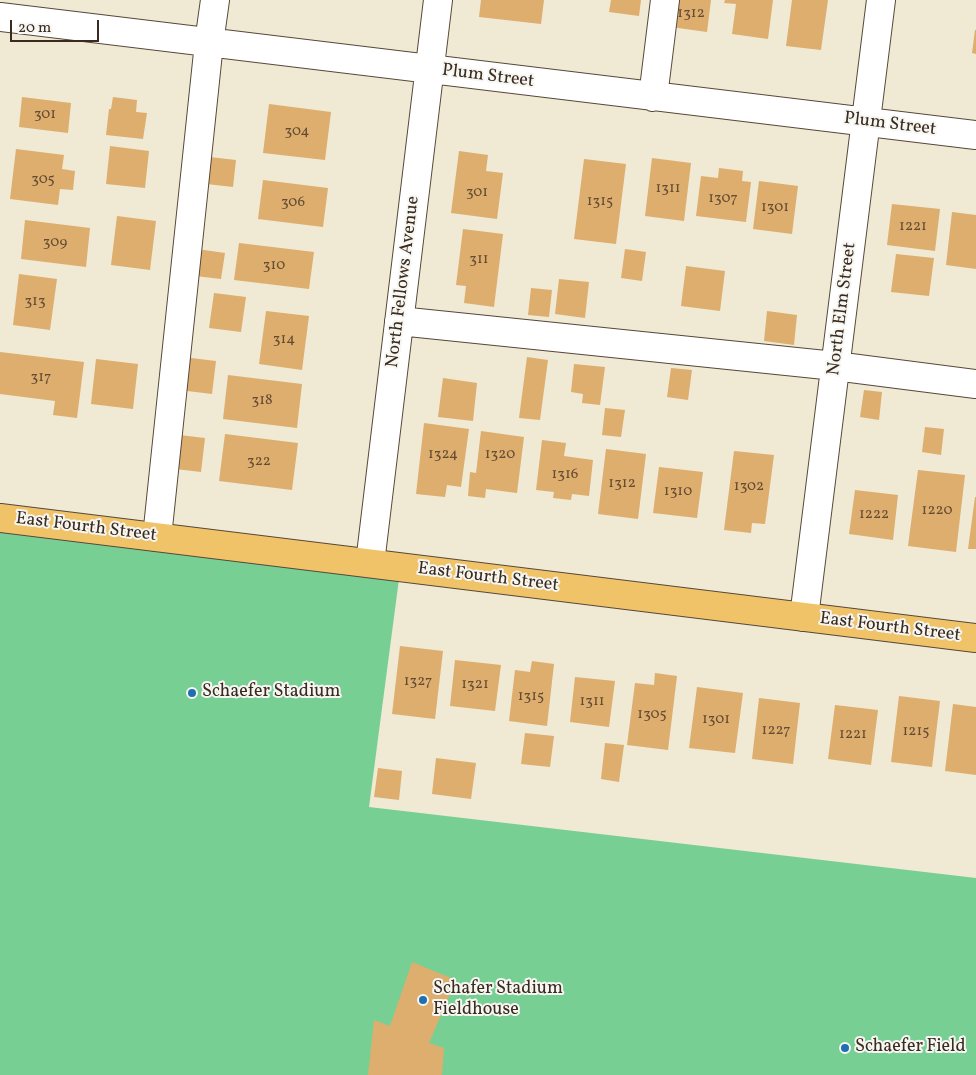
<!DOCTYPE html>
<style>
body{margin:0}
#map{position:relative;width:976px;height:1075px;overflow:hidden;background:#f0e9d4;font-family:Vollkorn,serif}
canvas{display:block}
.scale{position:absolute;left:10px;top:20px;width:89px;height:22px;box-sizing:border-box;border:2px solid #3b2a1e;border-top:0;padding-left:6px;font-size:15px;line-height:18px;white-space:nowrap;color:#3b2a1e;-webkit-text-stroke:4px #f6f6f2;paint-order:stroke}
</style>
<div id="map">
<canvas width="976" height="1075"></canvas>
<div class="scale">20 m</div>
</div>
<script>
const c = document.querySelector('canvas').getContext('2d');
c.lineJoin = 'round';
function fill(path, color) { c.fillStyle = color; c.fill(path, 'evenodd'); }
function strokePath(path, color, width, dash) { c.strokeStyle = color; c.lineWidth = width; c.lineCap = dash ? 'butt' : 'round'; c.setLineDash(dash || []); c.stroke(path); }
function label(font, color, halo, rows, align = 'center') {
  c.font = font + ' Vollkorn,serif'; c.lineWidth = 4; c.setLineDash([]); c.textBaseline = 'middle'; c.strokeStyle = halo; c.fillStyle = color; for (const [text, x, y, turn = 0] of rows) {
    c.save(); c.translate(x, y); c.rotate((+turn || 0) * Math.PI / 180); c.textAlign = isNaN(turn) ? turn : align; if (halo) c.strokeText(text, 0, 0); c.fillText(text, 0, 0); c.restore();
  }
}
fill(new Path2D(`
 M0,530l399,49 -30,228 607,71v197h-976z`), '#77cf94');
fill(new Path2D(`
 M481,0h63l-3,24 -62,-7z
 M611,0h30l-2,16 -30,-4z
 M674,0h37l-4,32 -36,-5z
 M725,0h48l-5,39 -36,-5 4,-30 -12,-1z
 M792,0h36l-7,50 -35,-4z
 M975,30h1v24l-4,-1z
 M22,97l49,6 -3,30 -49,-6z
 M113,97l24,3 -1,12 11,1 -4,26 -37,-4 3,-26h2z
 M269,104l62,8 -6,48 -62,-7z
 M110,146l39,5 -4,37 -39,-4z
 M16,149l48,6 -2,14 13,2 -2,19 -13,-1 -2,16 -48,-6z
 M459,151l29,4 -2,16 17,2 -6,46 -46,-6z
 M201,156l35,4 -3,27 -35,-4z
 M652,158l39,5 -7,58 -39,-5z
 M584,159l42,5 -10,80 -42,-5z
 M719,168l24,3 -1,10 9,1 -5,40 -50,-6 5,-40 17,2z
 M263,180l65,8 -5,39 -65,-8z
 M759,181l39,5 -6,48 -39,-5z
 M892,204l48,5 -5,42 -48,-6z
 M952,212l24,3v54l-30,-4z
 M117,216l39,5 -6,49 -39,-5z
 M25,220l65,8 -4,39 -65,-8z
 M463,229l40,5 -9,73 -30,-4 2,-17 -10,-1z
 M239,243l75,9 -5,37 -75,-9z
 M190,248l35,5 -4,26 -34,-4z
 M625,249l21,3 -4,29 -21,-3z
 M896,254l38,4 -5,38 -38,-4z
 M686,266l39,5 -5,40 -39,-5z
 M19,274l38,5 -7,51 -37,-5z
 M559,279l30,3 -4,36 -30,-4z
 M531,288l21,2 -3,27 -21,-2z
 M214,293l32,4 -5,35 -32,-4z
 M266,311l43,5 -7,54 -43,-6z
 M767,311l30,4 -3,30 -30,-4z
 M0,352l84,10 -7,56 -24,-3 2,-14 -55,-7z
 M183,357l33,4 -4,33 -33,-4z
 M527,357l21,3 -8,60 -21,-2z
 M96,359l42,5 -5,45 -42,-5z
 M574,364l31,3 -5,38 -18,-2 1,-9 -12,-2z
 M671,368l21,2 -4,30 -21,-3z
 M228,375l74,9 -5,44 -74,-9z
 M443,378l34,5 -4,38 -35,-4z
 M864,390l18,2 -3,28 -19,-3z
 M605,408l20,2 -4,27 -19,-2z
 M424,423l45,6 -8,58 -14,-2 -2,12 -29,-3z
 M925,427l19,2 -3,26 -19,-3z
 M481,431l43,6 -7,56 -31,-4 -1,9 -17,-2 2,-24 6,1z
 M171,434l34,4 -4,34 -34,-4z
 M225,434l73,9 -6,47 -73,-9z
 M542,440l24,3 -2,13 29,4 -4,36 -17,-2 -1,6 -18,-2 1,-6 -18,-2z
 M606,449l40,5 -8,65 -40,-5z
 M734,451l40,4 -9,69 -13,-1 -1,10 -27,-3z
 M659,467l44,5 -6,46 -44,-5z
 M918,470l47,5 -9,77 -48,-6z
 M855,490l43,5 -5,45 -44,-6z
 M975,497h1v52h-8z
 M400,646l43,5 -8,68 -43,-5z
 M455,660l46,5 -6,46 -45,-5z
 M532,661l22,3 -7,62 -38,-5 6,-51 15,2z
 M655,673l22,3 -9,74 -41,-5 8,-62 19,2z
 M575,677l40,4 -6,46 -39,-5z
 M697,687l46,6 -8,60 -46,-5z
 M899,696l41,5 -8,66 -41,-5z
 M759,698l41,5 -7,61 -41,-5z
 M953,704l23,3v68l-31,-4z
 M835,705l43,5 -7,55 -43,-6z
 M525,733l29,3 -4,31 -29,-3z
 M605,743l19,2 -5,37 -18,-3z
 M436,758l40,5 -5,36 -39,-5z
 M378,768l24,3 -3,29 -25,-3z
 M412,962l44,18 -27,63 15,5 -2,27h-74l6,-55 16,6z`), '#ddae6e');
const minor = new Path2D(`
 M0,17l976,118
 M653,97l12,-97
 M399,321l436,45 141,18
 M157,537l52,-494 6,-43
 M370,563l68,-563
 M804,617l77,-617`);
const major = new Path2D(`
 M0,518l976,120`);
strokePath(minor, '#564739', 30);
strokePath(major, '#564739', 30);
strokePath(minor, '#fff', 28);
strokePath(major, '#f1c369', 28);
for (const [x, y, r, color] of [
 [192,693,5,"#1f6fb2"],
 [423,1000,5,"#1f6fb2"],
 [845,1048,5,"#1f6fb2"]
]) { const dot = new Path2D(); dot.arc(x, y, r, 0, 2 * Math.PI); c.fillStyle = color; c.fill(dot); strokePath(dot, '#f6f6f2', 2); }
label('15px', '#644b32', null, [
 ["1312",691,14],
 ["301",45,115],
 ["304",297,132],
 ["305",43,180],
 ["1311",668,189],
 ["301",477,193],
 ["1307",723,199],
 ["1315",600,202],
 ["306",293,203],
 ["1301",775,208],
 ["1221",913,227],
 ["309",55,243],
 ["311",479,260],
 ["310",274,266],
 ["313",35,302],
 ["314",284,340],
 ["317",41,378],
 ["318",262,401],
 ["1324",443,455],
 ["1320",500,455],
 ["322",259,462],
 ["1316",565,475],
 ["1312",622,484],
 ["1302",749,487],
 ["1310",678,492],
 ["1220",937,511],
 ["1222",874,515],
 ["1327",418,682],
 ["1321",475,685],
 ["1315",531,697],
 ["1311",592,702],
 ["1305",652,715],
 ["1301",716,720],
 ["1227",776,731],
 ["1215",916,732],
 ["1221",853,735]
]);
label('18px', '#3b2a1e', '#f6f6f2', [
 ["Plum Street",488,77,7],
 ["Plum Street",890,125,7],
 ["North Fellows Avenue",404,282,-83],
 ["North Elm Street",843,309,-83],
 ["East Fourth Street",86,528,7],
 ["East Fourth Street",488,578,7],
 ["East Fourth Street",890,628,7]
]);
label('18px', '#3b2a1e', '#f6f6f2', [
 ["Schaefer Stadium",202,693],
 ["Schafer Stadium",433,990],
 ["Fieldhouse",433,1011],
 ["Schaefer Field",855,1048]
], 'left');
</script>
